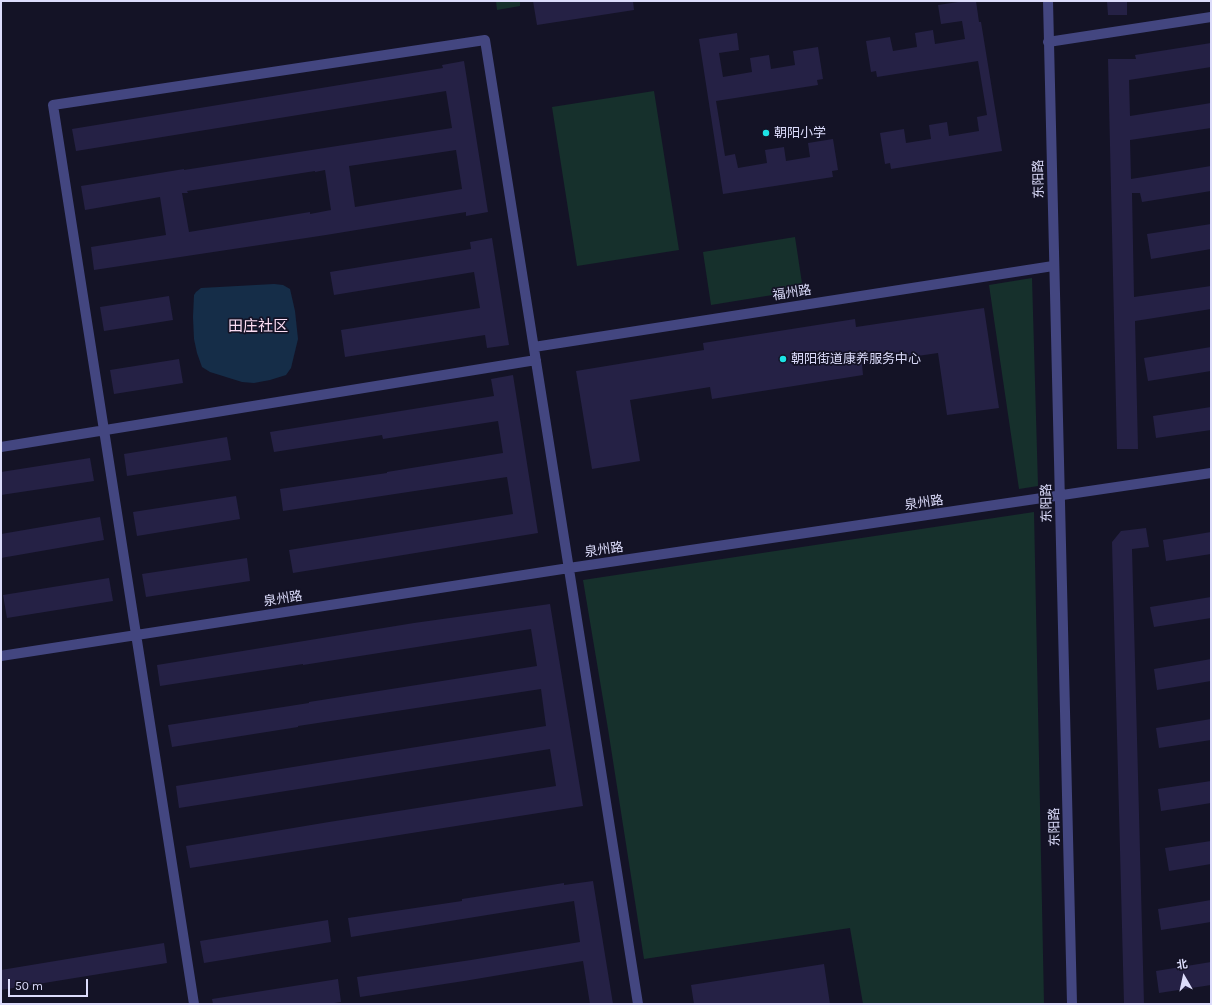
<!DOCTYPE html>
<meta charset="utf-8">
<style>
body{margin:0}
#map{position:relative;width:1212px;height:1005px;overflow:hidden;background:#141326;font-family:Karla,"Noto Sans SC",sans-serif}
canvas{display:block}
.frame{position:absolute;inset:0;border:2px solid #dcdcfb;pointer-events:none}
.north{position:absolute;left:1164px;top:957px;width:40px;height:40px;-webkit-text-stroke:3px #141326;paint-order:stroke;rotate:351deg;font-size:11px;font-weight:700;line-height:16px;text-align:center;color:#dcdcfb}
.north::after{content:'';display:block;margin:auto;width:14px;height:18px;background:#dcdcfb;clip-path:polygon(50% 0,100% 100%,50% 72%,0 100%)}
.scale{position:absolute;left:8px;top:979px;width:80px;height:18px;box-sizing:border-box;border:2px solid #dcdcfb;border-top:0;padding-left:5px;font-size:12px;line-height:14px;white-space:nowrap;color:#dcdcfb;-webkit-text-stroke:3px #141326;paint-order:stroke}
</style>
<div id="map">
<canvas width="1212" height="1005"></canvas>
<div class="frame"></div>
<div class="north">北</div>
<div class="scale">50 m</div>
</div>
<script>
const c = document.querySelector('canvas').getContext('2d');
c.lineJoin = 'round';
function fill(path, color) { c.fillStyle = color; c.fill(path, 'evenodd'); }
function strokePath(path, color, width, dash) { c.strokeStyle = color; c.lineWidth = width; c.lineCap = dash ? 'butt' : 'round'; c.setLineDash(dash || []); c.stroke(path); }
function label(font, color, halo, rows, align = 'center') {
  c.font = font + ' Karla,"Noto Sans SC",sans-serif'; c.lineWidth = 3.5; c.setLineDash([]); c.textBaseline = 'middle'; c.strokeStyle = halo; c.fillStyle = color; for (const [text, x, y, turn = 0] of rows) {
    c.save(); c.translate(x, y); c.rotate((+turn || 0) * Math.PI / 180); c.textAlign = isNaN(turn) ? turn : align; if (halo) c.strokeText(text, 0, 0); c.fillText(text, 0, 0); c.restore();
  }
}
fill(new Path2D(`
 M496,1h24v5l-23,4z
 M654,91l25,159 -102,16 -25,-159z
 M795,237l8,53 -92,15 -8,-53z
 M1032,278l6,208 -19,3 -30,-204z
 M1034,512l10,492h-181l-13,-76 -206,31 -36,-230 -25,-149z`), '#16302c');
fill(new Path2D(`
 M274,284l9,1 7,4 5,22 3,28 -7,29 -5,7 -16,5 -16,3 -12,-1 -32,-10 -8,-5 -5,-14 -3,-14 -1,-22 1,-22 2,-3 5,-4z`), '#152d48');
fill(new Path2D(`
 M533,1h100l1,9 -97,15z
 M965,1h11l3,21h2l21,129 -111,18 -1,-6 -5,1 -5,-31 24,-4 2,14 25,-4 -2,-14 18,-3 2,14 30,-5 -2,-14 10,-2 -9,-54 -101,16 -1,-6 -5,1 -5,-31 24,-4 3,14 24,-4 -2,-14 18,-3 2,14 30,-5 -3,-18 -21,3 -3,-19z
 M1107,1h20v14h-19z
 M737,33l2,17 -20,3 4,24 29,-5 -2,-14 19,-3 2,14 24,-4 -2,-14 25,-4 5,32 -6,1 1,5 -102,16 9,55 10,-2 3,14 29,-5 -2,-13 19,-3 2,14 24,-4 -2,-14 25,-4 5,31 -6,1 1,6 -110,17 -24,-155z
 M1211,43v24l-82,13 1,36 81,-13v25l-81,12 1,39 80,-13v25l-69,11 -2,-9h-8l2,104 77,-11v23l-76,12 3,128h-21l-9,-390h28l-1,-4z
 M464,61l24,151 -22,4v-4l-140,23 -232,35 -3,-23 75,-12 -6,-38 -75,13 -4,-24 103,-17v1l268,-42 -6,-37 -370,60 -4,-22 371,-61 -1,-3zM456,150l6,39 -107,18 -6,-41zM325,170l6,40 -21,4v-2l-121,20 -7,-39h6l-1,-2 128,-20v1z
 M1211,224v25l-60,10 -4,-25z
 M492,238l17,107 -22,3 -2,-13 -140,22 -4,-27 139,-22 -6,-36 -140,23 -4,-23 141,-23 -1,-7z
 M169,296l4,24 -69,11 -4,-24z
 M984,308l15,100 -52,7 -9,-62 -76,11 1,11 -151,24 -2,-12 -80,13 10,61 -48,8 -16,-98 128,-21 -1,-7 152,-24 1,8z
 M1211,347v24l-63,10 -4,-23z
 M179,359l4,24 -69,11 -4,-24z
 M513,375l25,158 -245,40 -4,-23 224,-36 -6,-37 -224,34 -3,-22 107,-16v-1l116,-19 -5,-32 -115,18 -1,-4 -108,17 -4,-20 224,-36 -3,-17z
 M1211,407v23l-55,8 -3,-22z
 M227,437l4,23 -104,16 -3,-22z
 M90,458l4,23 -93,14v-23z
 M236,496l4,23 -103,17 -4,-24z
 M100,517l4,23 -103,18v-24z
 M1146,528l3,19 -17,2 12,455h-20l-12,-462 9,-11z
 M1211,532v22l-45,7 -3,-21z
 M247,558l3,23 -104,16 -4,-23z
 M109,578l4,23 -106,17 -4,-23z
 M1211,597v21l-57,9 -4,-20z
 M550,604l33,202 -393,62 -4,-22 143,-24 227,-36 -6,-37 -371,59 -3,-22 370,-60 -5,-37 -243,37v1l-126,20 -4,-22 141,-22v-1l228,-36 -6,-37 -228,36v-1l-143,22 -3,-21 257,-42z
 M1211,659v22l-54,9 -3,-21z
 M1211,719v21l-52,8 -3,-20z
 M1211,781v22l-50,8 -3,-22z
 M1211,841v23l-42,7 -4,-23z
 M593,881l20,123h-23l-7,-43 -119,20 -104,16 -3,-20 114,-17 109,-18 -6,-41 -223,36 -3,-19 114,-17v-2l102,-16v2z
 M1211,900v22l-50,8 -3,-21z
 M328,920l3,22 -127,21 -4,-22z
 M164,943l3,20 -166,27v-20z
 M1211,962v23l-52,8 -3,-22z
 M824,964l6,40h-136l-3,-19z
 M338,979l3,23 -13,2h-115l-1,-5z`), '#252145');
strokePath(new Path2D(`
 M1048,1l24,1003
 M1048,42l163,-25
 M534,347l519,-81
 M1,447l535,-87
 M1,656l568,-88 642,-95
 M194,1004l-141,-899 432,-65 153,964`), '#434680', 10);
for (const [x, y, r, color] of [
 [766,133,4,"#1de3e6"],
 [783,359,4,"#1de3e6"]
]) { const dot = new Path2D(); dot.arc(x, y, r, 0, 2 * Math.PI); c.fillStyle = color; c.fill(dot); strokePath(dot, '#141326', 1.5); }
label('13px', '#dcdcfb', '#141326', [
 ["朝阳小学",774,133],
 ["朝阳街道康养服务中心",791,359]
], 'left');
label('13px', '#dcdcfb', '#141326', [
 ["东阳路",1039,179,-91],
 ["福州路",792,293,-9],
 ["泉州路",924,503,-8],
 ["东阳路",1047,503,-91],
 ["泉州路",604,550,-8],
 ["泉州路",283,599,-9],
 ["东阳路",1055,827,-91]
]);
label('15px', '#fbddf3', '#141326', [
 ["田庄社区",258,327]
]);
</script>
